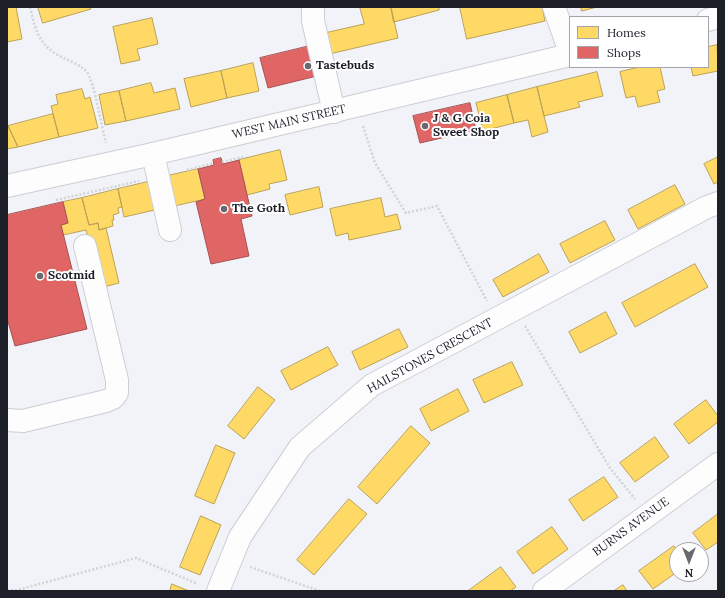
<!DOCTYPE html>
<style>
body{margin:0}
#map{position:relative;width:725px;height:598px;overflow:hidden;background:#f2f3f8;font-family:Lora,serif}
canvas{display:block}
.frame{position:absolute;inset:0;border:8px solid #1d1f29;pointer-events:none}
.legend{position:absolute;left:569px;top:16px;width:140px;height:52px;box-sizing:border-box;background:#fff;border:1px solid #a5a5a9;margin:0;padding:5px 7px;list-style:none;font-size:12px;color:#1d1f29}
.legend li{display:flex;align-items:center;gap:8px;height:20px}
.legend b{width:20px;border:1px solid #a5a5a9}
.north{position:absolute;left:669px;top:542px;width:40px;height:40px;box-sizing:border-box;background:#fff;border:1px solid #a5a5a9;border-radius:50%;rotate:180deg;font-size:11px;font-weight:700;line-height:16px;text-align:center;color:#1d1f29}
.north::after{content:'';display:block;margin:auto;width:14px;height:18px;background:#686971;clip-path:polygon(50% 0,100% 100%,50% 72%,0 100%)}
</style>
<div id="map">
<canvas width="725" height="598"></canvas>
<div class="frame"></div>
<ul class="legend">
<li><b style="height:11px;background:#ffd966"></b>Homes</li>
<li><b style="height:11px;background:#e06666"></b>Shops</li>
</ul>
<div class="north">N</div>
</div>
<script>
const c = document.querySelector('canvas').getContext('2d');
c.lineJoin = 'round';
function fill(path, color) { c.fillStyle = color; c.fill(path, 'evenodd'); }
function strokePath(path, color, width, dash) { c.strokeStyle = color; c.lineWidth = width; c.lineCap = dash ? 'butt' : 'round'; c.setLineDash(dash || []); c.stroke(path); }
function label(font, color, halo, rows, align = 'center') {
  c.font = font + ' Lora,serif'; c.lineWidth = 4; c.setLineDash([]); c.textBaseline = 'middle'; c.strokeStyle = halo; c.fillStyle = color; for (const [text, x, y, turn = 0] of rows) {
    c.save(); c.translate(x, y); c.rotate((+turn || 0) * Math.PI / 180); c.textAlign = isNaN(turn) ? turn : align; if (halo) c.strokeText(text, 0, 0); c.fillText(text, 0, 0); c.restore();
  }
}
const homes = new Path2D(`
 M7,7h9l6,32 -15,3z
 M38,7h52l1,2 -48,14z
 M360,7h31l7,31 -73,17 -5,-21 44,-10z
 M391,7h48v3l-45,12z
 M460,7h82l3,14 -78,18z
 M581,7h16l-15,4z
 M152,18l6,26 -21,5 3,11 -19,4 -8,-37z
 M717,45l1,26 -25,5 -2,-9h17v-20z
 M253,63l6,28 -32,7 -6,-27z
 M640,67h20l5,22 -8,2 3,11 -22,5 -3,-11 -9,2 -6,-26z
 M221,71l6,27 -36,9 -7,-28z
 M597,72l6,24 -25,6 2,5 -36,9 -7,-29z
 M151,83l3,10 21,-5 5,21 -54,12 -7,-30z
 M537,87l11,45 -16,5 -4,-17 -14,3 -7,-28z
 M82,89l3,10 5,-2 8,31 -39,9 -8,-31 7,-2 -2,-9z
 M119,91l7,30 -21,4 -6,-30z
 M507,95l7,28 -31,8 -7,-28z
 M53,114l6,23 -41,10 -10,-21z
 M7,124l1,2 10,21 -11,2z
 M280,150l7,30 -18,4 1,5 -23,6 -8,-35z
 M718,157v25l-4,2 -10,-20z
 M198,169l7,30 -35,8 -7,-30z
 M152,181l7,28 -35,8 -6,-28z
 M675,185l10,19 -47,25 -10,-19z
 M319,187l4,20 -33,8 -5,-20z
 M118,189l4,18 -4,1 1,5 -6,2 1,5h-2l1,6 -14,4 -1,-7 -9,2 -7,-27z
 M82,198l7,27 9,-2 1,7 7,-2 13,55 -19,5 -14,-58 -23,5 -2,-10 7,-2 -5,-21z
 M381,198l4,19 12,-3 4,15 -52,11 -1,-7 -12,3 -6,-27z
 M605,221l10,19 -45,23 -10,-19z
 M539,254l10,18 -46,25 -10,-17z
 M695,264l13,23 -73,40 -13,-24z
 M606,312l11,22 -37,19 -11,-21z
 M399,329l9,18 -48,23 -8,-18z
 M328,347l10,18 -47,25 -10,-19z
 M512,362l11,23 -39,18 -11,-23z
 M258,387l17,13 -31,39 -16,-13z
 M458,389l11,22 -38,20 -11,-22z
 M706,400l12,16v6l-29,22 -15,-20z
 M411,426l19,17 -53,61 -19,-17z
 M655,437l14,20 -34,25 -15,-19z
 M216,445l19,8 -21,51 -19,-8z
 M604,477l14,20 -35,24 -14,-21z
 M349,499l18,15 -53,61 -17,-15z
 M718,514v28l-12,8 -13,-17z
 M201,516l20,9 -21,50 -20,-8z
 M552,527l16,22 -35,25 -16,-22z
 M674,546l3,5v21l-24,17 -14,-18z
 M501,567l15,20 -6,4h-42z
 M172,584l17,7h-19z
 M623,585l4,6h-13z`);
fill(homes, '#ffd966');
strokePath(homes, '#bba154', 1);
const shops = new Path2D(`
 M314,45l7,30 -53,13 -8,-30z
 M470,103l6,27 -56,13 -7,-27z
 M221,158l2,6 16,-4 13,56 -11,3 8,37 -38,8 -15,-62 9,-3 -7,-30 16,-4 -1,-5z
 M63,202l5,21 -7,2 26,104 -72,17 -8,-28v-103z`);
fill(shops, '#e06666');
strokePath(shops, '#a65154', 1);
const minor = new Path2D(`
 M313,7v14l21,91
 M554,7l16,45
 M153,154l17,76
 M7,420l16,1 83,-20 7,-3 4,-5v-13l-32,-134
 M218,591l22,-54 60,-90 72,-62 335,-178 11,-4
 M544,591l174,-127`);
const major = new Path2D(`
 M708,20l10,-3
 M7,186l146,-32 417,-99`);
strokePath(minor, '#ccced5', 24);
strokePath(major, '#ccced5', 24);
strokePath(new Path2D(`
 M30,7c5,21 8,37 28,48 10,6 20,8 29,17 7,9 15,57 19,71
 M363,126l12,37 31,50 31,-7 50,95
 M222,162l21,-5
 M187,170l27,-7
 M56,200l83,-19
 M525,326l85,142 25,31
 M250,567l70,24
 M7,590h10l119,-32 62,26`), '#d2d3d5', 2.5, [2, 2]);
strokePath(minor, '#fdfdfe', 22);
strokePath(major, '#fdfdfe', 22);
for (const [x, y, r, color] of [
 [308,66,4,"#686971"],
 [425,126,4,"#686971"],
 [224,209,4,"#686971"],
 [40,276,4,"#686971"]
]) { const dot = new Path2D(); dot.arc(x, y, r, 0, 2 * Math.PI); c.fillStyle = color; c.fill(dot); strokePath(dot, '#fff', 1.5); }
label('bold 12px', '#1d1f29', '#fff', [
 ["Tastebuds",316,66],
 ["J & G Coia",433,119],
 ["Sweet Shop",433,133],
 ["The Goth",232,209],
 ["Scotmid",48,276]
], 'left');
label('12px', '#1d1f29', '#fff', [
 ["WEST MAIN STREET",289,122,-13],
 ["HAILSTONES CRESCENT",430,356,-29],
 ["BURNS AVENUE",631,527,-36]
]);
</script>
